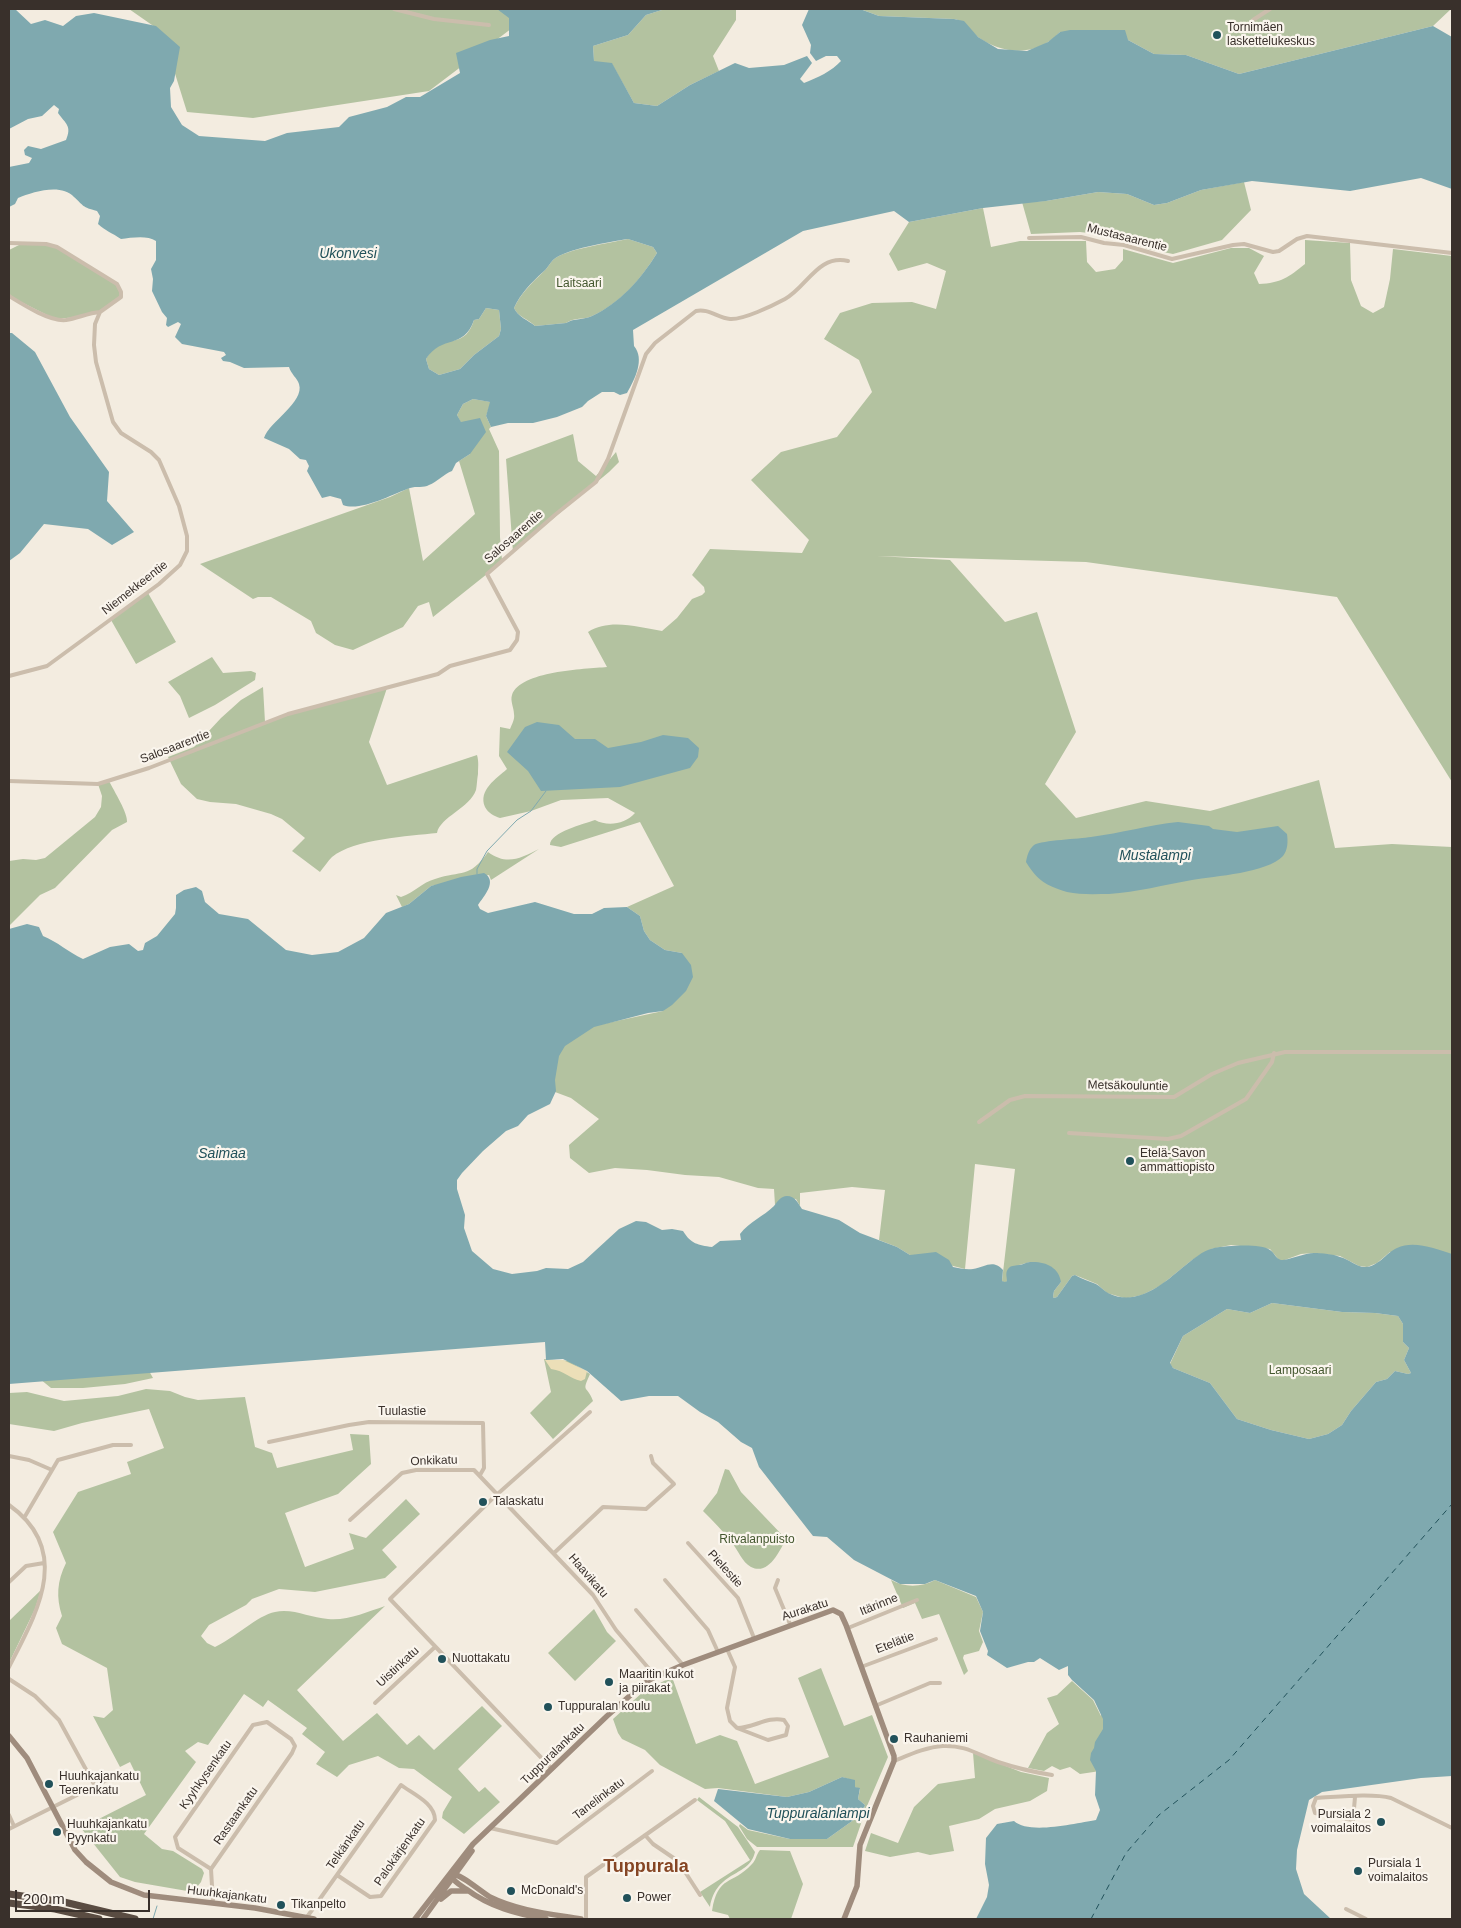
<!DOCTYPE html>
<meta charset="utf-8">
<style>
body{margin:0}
#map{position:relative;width:1461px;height:1928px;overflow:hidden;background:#f3ece0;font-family:Arial,sans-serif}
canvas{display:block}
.frame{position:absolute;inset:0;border:10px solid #39302b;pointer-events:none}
.scale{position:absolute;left:15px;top:1890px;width:135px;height:22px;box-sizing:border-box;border:2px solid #39302b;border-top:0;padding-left:6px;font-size:15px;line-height:18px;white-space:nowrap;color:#39302b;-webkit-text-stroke:4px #faf5ed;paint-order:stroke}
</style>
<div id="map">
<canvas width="1461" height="1928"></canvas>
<div class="frame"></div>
<div class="scale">200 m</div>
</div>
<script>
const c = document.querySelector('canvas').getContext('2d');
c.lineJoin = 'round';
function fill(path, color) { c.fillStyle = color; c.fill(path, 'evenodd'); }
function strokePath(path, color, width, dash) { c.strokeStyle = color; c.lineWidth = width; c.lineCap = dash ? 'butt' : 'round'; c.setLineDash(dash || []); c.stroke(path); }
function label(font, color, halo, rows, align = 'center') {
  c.font = font + ' Arial,sans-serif'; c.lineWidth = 4.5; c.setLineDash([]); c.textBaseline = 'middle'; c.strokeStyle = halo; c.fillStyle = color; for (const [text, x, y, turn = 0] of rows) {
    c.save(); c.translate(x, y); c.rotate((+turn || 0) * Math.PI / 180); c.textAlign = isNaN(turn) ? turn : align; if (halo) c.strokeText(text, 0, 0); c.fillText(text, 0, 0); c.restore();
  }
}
fill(new Path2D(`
 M129,9h393l2,10 -95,72 -176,27 -66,-6 -25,-80z
 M665,9h71v11l-23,36 6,15 -29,14 -33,21 -23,-3 -22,-39 -18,-2 -1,-16 35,-11 18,-20z
 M860,9h591l-18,17 -194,48 -53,-19 -32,-1 -26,-14 -68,-8c-4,3 -7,8 -12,10 -21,14 -50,10 -70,-5 -10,-8 -10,-15 -24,-18l-75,-3z
 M1244,182l7,28 -29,30 -49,14 -25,-5 -35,-13 -33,-4 -49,2 -9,-32 24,-1 52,-9 29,2 27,11 13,-2 34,-13z
 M983,208l8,39 29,-6h66l1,21 9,10 19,-3 8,-9v-11l50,14 58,-15h18l15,8 -10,17 5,11c22,-1 30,-7 46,-20v-24l45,3 1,37 10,26 12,7 11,-6 6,-28 3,-30 59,7v526l-115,-185 -251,-35 -209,-6 73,4 55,62 32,-10 39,120 -31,52 31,34 70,-17 64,10 109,-31 16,68 57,-4 60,3v407l-62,-2 -13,11 -10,4 -8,-1 -19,-10 -27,-3 -12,1 -19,7 -3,-1 -9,-11 -39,-4 -20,4 -19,11 -32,26 -18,9 -14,3h-4l-17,-5 -10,-9 -22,-9 -3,1 -15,21 -3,1 -1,-1 1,-6 7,-9 -31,-20 -11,3 -12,11v5l-2,2 -3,-2 13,-112 -40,-5 -10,105 -55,-14 -13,-8 -18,-7 6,-50 -33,-3 -52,6v13l-4,-7 -14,-1 -7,7 -1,-16 -16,-1 -39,-11 -34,-2 -38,-5 -32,-2 -26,5 -19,-15 -1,-13 30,-26 -28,-21 -16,-6 -36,-50 144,-31 19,-58 -17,-3 -15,-10 -6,-9 -4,-15 -13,-9 47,-21 -34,-64 -79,25 -11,-2c0,-13 34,-21 45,-25 13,7 30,4 40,-7l-27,-15 -47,2 -30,11 -31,7c-6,-2 -12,-5 -15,-11 -7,-17 11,-28 22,-38l-8,-13 1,-29 10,2c2,-5 5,-10 4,-15 0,-6 -4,-13 -2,-19 8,-24 72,-26 95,-28l-19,-35c21,-14 51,-5 74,-1l15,-13 15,-19 10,-4 3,-3 -1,-5 -12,-12 18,-26 92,4 7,-13 -58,-60 30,-28 56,-15 35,-45 -13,-32 -35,-21 16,-26 32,-10 40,-1 24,7 10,-38 -19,-8 -29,8 -9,-17 20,-32z
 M628,239l25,8 4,6c-16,26 -36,50 -65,63 -8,4 -18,1 -26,7l-31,3c-7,-7 -17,-9 -21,-18 7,-15 17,-24 29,-36 4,-3 6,-8 10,-12 12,-11 57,-17 75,-21z
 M46,244l11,3 60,37 4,13 -21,15 -22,5 -23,2 -46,-23v-46l10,-5z
 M486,308l13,2 2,19 -2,7 -25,19 -14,14 -21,6 -10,-6 -3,-10c2,-3 4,-8 7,-10 17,-14 32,-1 41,-29l5,-1z
 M473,399l18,3 -5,14 5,11 -2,2 10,22 1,86 2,23 -15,14 -54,43 -4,-15 -11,4 -15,21 -50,23 -18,-5 -19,-12 -5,-12 -40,-24h-13l-5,2 -53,-35 190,-67 19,-9 14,73 52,-47 -16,-53 11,-7v-33l-9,2 -4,-8 6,-11z
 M573,434l5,27 18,15 20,-24 3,10 -10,10 -96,80 -7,-93z
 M148,593l28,49 -40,22 -25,-44z
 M212,657l11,16 28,-2 5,2 -1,7 -40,25 -26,13 -9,-22 -12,-14z
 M263,687l2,35 23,-8 99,-26 -18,54 18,43 90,-30c2,7 1,12 1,19 -1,5 -1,11 -2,16 -6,18 -36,27 -39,43 -28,3 -83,6 -105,24 -4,4 -8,10 -12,15l-28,-21 13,-13 -23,-19 -11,-5 -35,-10 -26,-2 -13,-3 -16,-15 -13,-27 26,-10 27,-29 20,-18z
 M109,781c5,10 19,32 18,41l-15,8 -57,58 -15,7 -31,31v-65l14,-2 13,1 9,-2 50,-41 6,-10 1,-11 -4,-12z
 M539,849l-48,31 -2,-5 -58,11 -22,18 -7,3 -6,-12 5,2c14,-5 20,-14 34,-18 27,-9 34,0 53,-27 19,14 33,6 51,-3z
 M1272,1303l70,9 33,1 23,3 5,8v18l6,6 -5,12 7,13 -3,1 -13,-3 -8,8 -11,3 -25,29 -9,14 -14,9 -19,5 -38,-9 -34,-11 -27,-36 -37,-15 -3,-4 13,-28 44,-27 23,4z
 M544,1359l25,2 21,13c-9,20 -3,10 3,27l-40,38 -23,-26 21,-21z
 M9,1364l139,5 5,9 -28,6 -42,4h-32l-11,-9z
 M146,1389l24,2 15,6 13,3 47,-3 10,50 17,6 5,15 76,-18 -3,-16 19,1 2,29 -33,30 -53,19 20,54 49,-18 -5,-16 17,5 40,-39 14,15 -38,36 15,17 -12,11 -70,14 -36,-3 -27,10 -6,6 -37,20 -8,11 6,7 8,4c18,-8 43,-32 60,-35 18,-4 35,6 53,7 19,2 39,-7 57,-13l-88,84 46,51 34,-28 30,32 12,-10 15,15 48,-44 20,20 -44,43 21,23 6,-5 15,15 -36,32 -22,-16 1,-6 9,-15 -38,-28 -15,-1 -21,-12 -29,9 -12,12 -21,-13 9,-12 -23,-18 5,-6 -39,-28 -5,7 -19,-13 -36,51 -10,-3 -13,9 11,11 -52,72 18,15 11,2 29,18 2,4 -3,9 -8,10 -58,-10 -15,-5 -39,-49 65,-33 -16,-33 -10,5 -27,-51 11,2 9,-8 -6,-42 -45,-24 -6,-16 6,-12c-6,-19 -5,-35 4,-53l-13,-31 25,-40 53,-18 -4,-12 37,-14 -15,-39 -67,14 -28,8 -45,-7v-31l18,-1 37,9 54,-5z
 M725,1469l4,1 12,22 45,47c-6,11 -17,37 -35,28 -9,-5 -13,-17 -19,-24 -9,-12 -19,-22 -29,-32l14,-18z
 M891,1580c14,8 31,7 44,0l41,17 7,15 -4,19 4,11 -4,9 -15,4 -1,3 5,13 -4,4 -25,-61 -17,5 -7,-16 -12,5z
 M41,1590l-6,19 -26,54v-42z
 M594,1609l13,23 9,9 -41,40 -27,-28z
 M821,1668l23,58 28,-11 16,42 -21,49 -14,41h-96l-10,-8 -8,-13 1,-2 8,6 42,9h37l35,-25 3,-9 -7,-6 2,-10 -5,-2v-6l-13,-4 -33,15 -22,5 -69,-9 -13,1 -45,-24 -15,-15 -23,-11 -4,-6 -5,-14 31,-28 28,-14 24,67 24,-9 17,6 18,43 74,-27 -31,-79z
 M1105,1670l2,100 -27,4 -10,-7 -10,3 -8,-4 -8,5 -16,-3 19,-35 12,-9 -12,-26 10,-3 15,-14 21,19 8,16z
 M973,1753l48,19 28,6 -2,13 -17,10 -35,8 -16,10 -30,7 5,25 -24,4 -12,-3 -28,5 -25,-6 6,-18 27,10 16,-36 24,-23 37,-6z
 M699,1797l39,30 17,25c-6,26 -38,17 -45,55l-10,-15 50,-32 -25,-39 -28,-21z
 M760,1850l30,1 13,33 -12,35h-61l-2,-4 -16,-4c6,-37 20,-25 40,-47 4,-4 4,-9 8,-14z`), '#b3c2a0');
fill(new Path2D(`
 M545,1360h18l24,11 -2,8 -4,2c-12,-3 -16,-10 -30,-12z`), '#ecdfb8');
fill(new Path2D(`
 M9,9h6l16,15 14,-4 18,6 13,-10 18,-3 62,13 24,21 -6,34 -4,7 1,19 11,18 17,11 66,5 22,-8 52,-6 10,-10 38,-10 19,-10h14l40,-24 -4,-20 34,-13 19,-4v-18l-12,-9h168l-19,6 -18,20 -35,11 1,15 18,2 22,40 23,3 33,-21 45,-22 14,5 35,-3 23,-9 5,7 -12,16 4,4c13,-5 28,-12 37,-22l-4,-5h-11l-10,5 -6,-8 1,-8 -9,-20 7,-16h51l19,7 75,3 10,2 14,16 20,12 29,2 21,-9 12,-10 10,-2h55l3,10 26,14 32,1 53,19 194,-48 19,11v152l-31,-11 -71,13 -98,-10 -51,9 -34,13 -13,2 -27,-11 -29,-2 -52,9 -63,7 -74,14 -15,-11 -91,20 -170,99 1,16c11,13 1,33 -7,47l-7,2 -6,-3h-12l-14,9 -6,6 -25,10 -24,6h-25l-17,4 -5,-11 4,-14 -17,-3 -10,5 -6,11 4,7 19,-4 6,14 -16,22 -14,9 -4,8c-8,3 -15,11 -23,14 -5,3 -13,1 -19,3 -17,6 -50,24 -67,17l-2,-6 -11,-3 -8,2 -15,-27 2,-5 -3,-6 -6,-1 -11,-10 -25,-11c5,-16 41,-36 35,-54 -2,-6 -8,-10 -10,-17l-45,1 -14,-6 -7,-1 -2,-3 5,-3 -2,-3 -42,-8 -7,-7 6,-13 -3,-2 -10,5 -2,-2 1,-7 -5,-6 -10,-21 1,-12 -2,-10 5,-9v-19c-9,-6 -25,-3 -35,-2 -9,-6 -15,-8 -23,-15l2,-8 -3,-5c-15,-4 -13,-5 -23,-14 -13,-14 -41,-5 -56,1l-3,6 -6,3v-40l20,-4 3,-5 -7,-3 -1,-5 4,-4 13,3 25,-9c6,-14 0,-16 -8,-27l1,-4 -5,-4 -12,11 -14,3 -19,10zM628,239l25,8 4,6c-16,26 -37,50 -65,63 -8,4 -18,2 -26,7l-31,3c-7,-6 -17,-9 -21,-18 7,-15 17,-25 29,-36 4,-3 6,-8 10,-12 12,-11 57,-18 75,-21zM486,308l13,2 2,19 -2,7 -25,19 -14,14 -21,6 -10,-6 -3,-10c16,-25 38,-9 48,-39l5,-1z
 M9,333h3l23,19 35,65 39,55 -2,29 27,31 -22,13 -24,-16 -44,-5 -24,29 -11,8z
 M537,722l22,3 16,14h20l13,9 33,-6 22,-7 25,3 11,10 -1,9 -8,11 -70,19 -79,4 -13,-20 -21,-19 18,-25z
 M1178,822l31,4 4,3 24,3 41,-6 9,8c1,7 1,16 -4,22 -16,17 -68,20 -91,24 -28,5 -55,12 -83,14 -13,0 -29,1 -42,-2 -22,-7 -29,-11 -41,-30 1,-6 3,-13 8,-17 9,-5 45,-6 57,-8 30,-4 58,-12 87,-15z
 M484,873c14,8 0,23 -6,32l2,4 8,4 47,-11 39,12h18l12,-6 23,-1 13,9 4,15 6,9 15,10 17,3 9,12 2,12 -7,14 -14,14 -9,6 -15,2 -54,14 -29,19 -6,10 -4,24 1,11 -6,13 -22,11 -10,11 -12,5 -23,20 -21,22 -5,7v9l8,26 -1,13 8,23 21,18 19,5 25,-3 9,-3 22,1 15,-7 36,-33 17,-8 10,1 16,8 10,-1 11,2c8,13 15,14 29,16l8,-6 21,-1 -1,-6c9,-12 24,-18 34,-28 3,-4 7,-10 13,-10 8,0 11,7 15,13l37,11 21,13 37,14 13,8 26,-3 13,8 4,7c6,1 13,3 20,2 12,-2 20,-10 30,1l-1,11 3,1 2,-1c0,-4 -2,-8 1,-12 3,-4 6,-3 11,-4 4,0 7,-3 11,-3 15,-1 29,5 31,20l-7,9 -1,6 1,1 3,-1 15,-21 3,-1c7,4 14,6 21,9 4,2 8,7 12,9 28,14 54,-8 74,-25 9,-7 21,-18 32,-20 12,-2 46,-5 56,2 4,2 6,9 11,10 5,1 24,-7 33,-7 8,0 19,1 26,4 9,2 16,10 25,10 13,0 21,-14 32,-19 17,-8 39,1 55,6v522l-31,2 -99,14 -13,8 -12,50 -1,19 8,25 27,25h-355l11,-22 2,-12 -4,-21 1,-26 11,-14 17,-3c15,14 62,2 82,-1l4,-10 -5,-15 1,-24 -6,-11 1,-7 3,-5 1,-6 8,-13v-10l-9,-19 -22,-20 -4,-5v-9l-9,4 -19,-12 -6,4h-6l-21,6 -20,-13 1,-4 -8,-20 3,-19 -7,-16 -41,-16 -10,4h-25l-46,-24 -27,-23 -14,-1 -54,-69 -7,-19 -11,-6 -23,-20 -18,-10 -22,-16h-29l-28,5 -34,-30 -24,-12 -17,1 -1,-18 -536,42v-455l18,-5 12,3 4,9c15,6 25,16 40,23l27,-12 19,-3 9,7 5,-1 2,-7 12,-7 18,-22 1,-6v-13l8,-5 12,-3 6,4 3,11 14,12 29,5 38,31 26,5 26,-3 26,-14 22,-25 23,-9 22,-18 30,-9zM1272,1303l70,9 33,1 23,3 5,8v18l6,6 -5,12 7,13 -3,1 -13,-3 -8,8 -11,3 -25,29 -9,14 -14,9 -19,5 -38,-9 -34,-11 -27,-36 -37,-15 -3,-5 13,-27 44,-27 23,4z
 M842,1777l13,3v7l5,1 -2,11 7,6 -3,9 -35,25h-37l-42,-10 -34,-28 4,-12 69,8 22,-5z`), '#7fa9af');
strokePath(new Path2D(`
 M477,874v-5l10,-18 30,-31 14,-9 15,-20
 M153,1919l4,-13`), '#7fa9af', 1);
strokePath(new Path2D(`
 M1091,1919l35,-66 33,-38 70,-55 223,-256`), '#21515a', 1, [6, 5]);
strokePath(new Path2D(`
 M394,9l40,10 55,6
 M1253,20l17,-11
 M1029,238l52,-1 23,6 20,2 48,14 61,-14 11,-1 29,8 6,-1 18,-12 10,-3 145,17
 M9,243l37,1 11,3 60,37 4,8v5l-21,15 -5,12 -1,21 2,17 17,60 8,11 30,19 8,8 20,46 8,30v15l-7,14 -21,19 -112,82 -38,10
 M9,296c13,8 41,26 57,24 12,-2 22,-7 34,-8
 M9,781l89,3 51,-16 139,-54 150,-40 12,-8 60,-16 7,-10 1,-8 -31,-58 69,-60 40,-32 12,-23 38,-105 9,-11 41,-32c12,-3 22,7 34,8 13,1 42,-13 55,-20 22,-12 33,-45 63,-38
 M979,1122l31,-22 15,-4 149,1 38,-23 26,-11 47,-11h167
 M1069,1133l99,6 13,-3 65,-37 26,-37 2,-9
 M269,1442l80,-17 20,-3 114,1 1,45 -4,7
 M9,1456l20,4 23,10
 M9,1505c65,46 27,109 0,162
 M24,1518l34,-58 55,-15h18
 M350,1520l52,-47 14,-3h58l119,125 23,35 40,47
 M688,1543l50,55 16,40
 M554,1553l49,-46 43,2 28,-25 -21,-21 -2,-7
 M665,1580l43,50 10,22
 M778,1580l-3,8 15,36
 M9,1582l17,-16 18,-3
 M636,1610l47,55
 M848,1628l69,-28
 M727,1649l8,18 -8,41 3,13 7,7 31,12 18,-5 2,-9 -4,-6c-17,-4 -30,8 -47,8
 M861,1667l75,-28
 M9,1679l26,17 24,24 36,66
 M375,1703l60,-56
 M875,1706l55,-23h10
 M894,1761c15,-6 32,-14 49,-15 23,-1 35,9 55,16 18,6 35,10 54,13
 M552,1769l-162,-170 103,-101 97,-86
 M1355,1797l-2,23 -38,-7 -2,-7 3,-8c21,-1 55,-5 75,0l61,30
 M9,1815l5,11
 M490,1828l67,15 95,-72
 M9,1829l106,-53
 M645,1835l8,9 25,17 22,34
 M211,1869l-33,-21 -3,-11 78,-112 14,-3 24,17 4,7 -3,7 -81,116 2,34
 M1346,1909l20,10
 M307,1917l94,-132c12,9 34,18 34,35l-54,76 -11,1 -33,-22
 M586,1919v-42l109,-77`), '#cbbdac', 4);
strokePath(new Path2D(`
 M9,1736l18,22 48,92 11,12 25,20 33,13 111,13 59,11
 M451,1874c9,-1 29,17 39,23 28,14 61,17 91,22
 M451,1876c3,6 9,9 15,13 24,18 51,25 80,30
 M441,1899l10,-8h16
 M415,1919l58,-75 134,-128 35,-31 9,-6 32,-14 150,-55 8,4 5,11 48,131v5l-34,84 -3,41 -13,33
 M423,1919l49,-68`), '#9f8c7d', 5.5);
strokePath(new Path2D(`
 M9,1894l55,8 71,17
 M9,1903l46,6 44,10`), '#5a4c42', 7);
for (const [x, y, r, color] of [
 [1217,35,5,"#21515a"],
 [1130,1161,5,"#21515a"],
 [483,1502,5,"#21515a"],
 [442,1659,5,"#21515a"],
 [609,1682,5,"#21515a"],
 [548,1707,5,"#21515a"],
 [894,1739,5,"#21515a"],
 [49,1784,5,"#21515a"],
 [1381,1822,5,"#21515a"],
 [57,1832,5,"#21515a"],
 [1358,1871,5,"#21515a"],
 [511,1891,5,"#21515a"],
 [627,1898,5,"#21515a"],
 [281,1905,5,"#21515a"]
]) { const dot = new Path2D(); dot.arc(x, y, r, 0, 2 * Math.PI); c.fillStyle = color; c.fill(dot); strokePath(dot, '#faf5ed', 2); }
label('12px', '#39302b', '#faf5ed', [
 ["Tornimäen",1227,28],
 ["laskettelukeskus",1227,42],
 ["Etelä-Savon",1140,1154],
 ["ammattiopisto",1140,1168],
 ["Talaskatu",493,1502],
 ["Nuottakatu",452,1659],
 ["Maaritin kukot",619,1675],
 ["ja piirakat",619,1689],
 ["Tuppuralan koulu",558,1707],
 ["Rauhaniemi",904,1739],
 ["Huuhkajankatu",59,1777],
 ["Teerenkatu",59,1791],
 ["Pursiala 2",1371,1815,"right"],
 ["voimalaitos",1371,1829,"right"],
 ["Huuhkajankatu",67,1825],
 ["Pyynkatu",67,1839],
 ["Pursiala 1",1368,1864],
 ["voimalaitos",1368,1878],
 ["McDonald's",521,1891],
 ["Power",637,1898],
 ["Tikanpelto",291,1905]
], 'left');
label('12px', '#39302b', '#faf5ed', [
 ["Mustasaarentie",1127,238,14],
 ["Salosaarentie",514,537,-41],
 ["Niemekkeentie",135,588,-38],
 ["Salosaarentie",175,747,-21],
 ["Metsäkouluntie",1128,1086,1],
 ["Tuulastie",402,1412],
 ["Onkikatu",434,1461,-2],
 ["Pielestie",725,1569,48],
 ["Haavikatu",588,1576,49],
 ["Itärinne",879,1605,-22],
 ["Aurakatu",805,1610,-18],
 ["Etelätie",895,1643,-21],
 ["Uistinkatu",398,1667,-43],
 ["Tuppuralankatu",553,1754,-44],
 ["Kyyhkysenkatu",206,1775,-55],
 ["Tanelinkatu",599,1799,-37],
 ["Rastaankatu",236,1816,-55],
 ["Telkänkatu",346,1845,-55],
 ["Palokärjenkatu",400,1852,-55],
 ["Huuhkajankatu",227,1895,7]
]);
label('12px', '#44572f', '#faf5ed', [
 ["Laitsaari",579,284],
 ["Lamposaari",1300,1371],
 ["Ritvalanpuisto",757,1540]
]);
label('italic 14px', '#21515a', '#faf5ed', [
 ["Ukonvesi",348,254],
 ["Mustalampi",1155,856],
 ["Saimaa",222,1154],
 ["Tuppuralanlampi",818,1814]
]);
label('bold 18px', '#864625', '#faf5ed', [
 ["Tuppurala",646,1867]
]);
</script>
